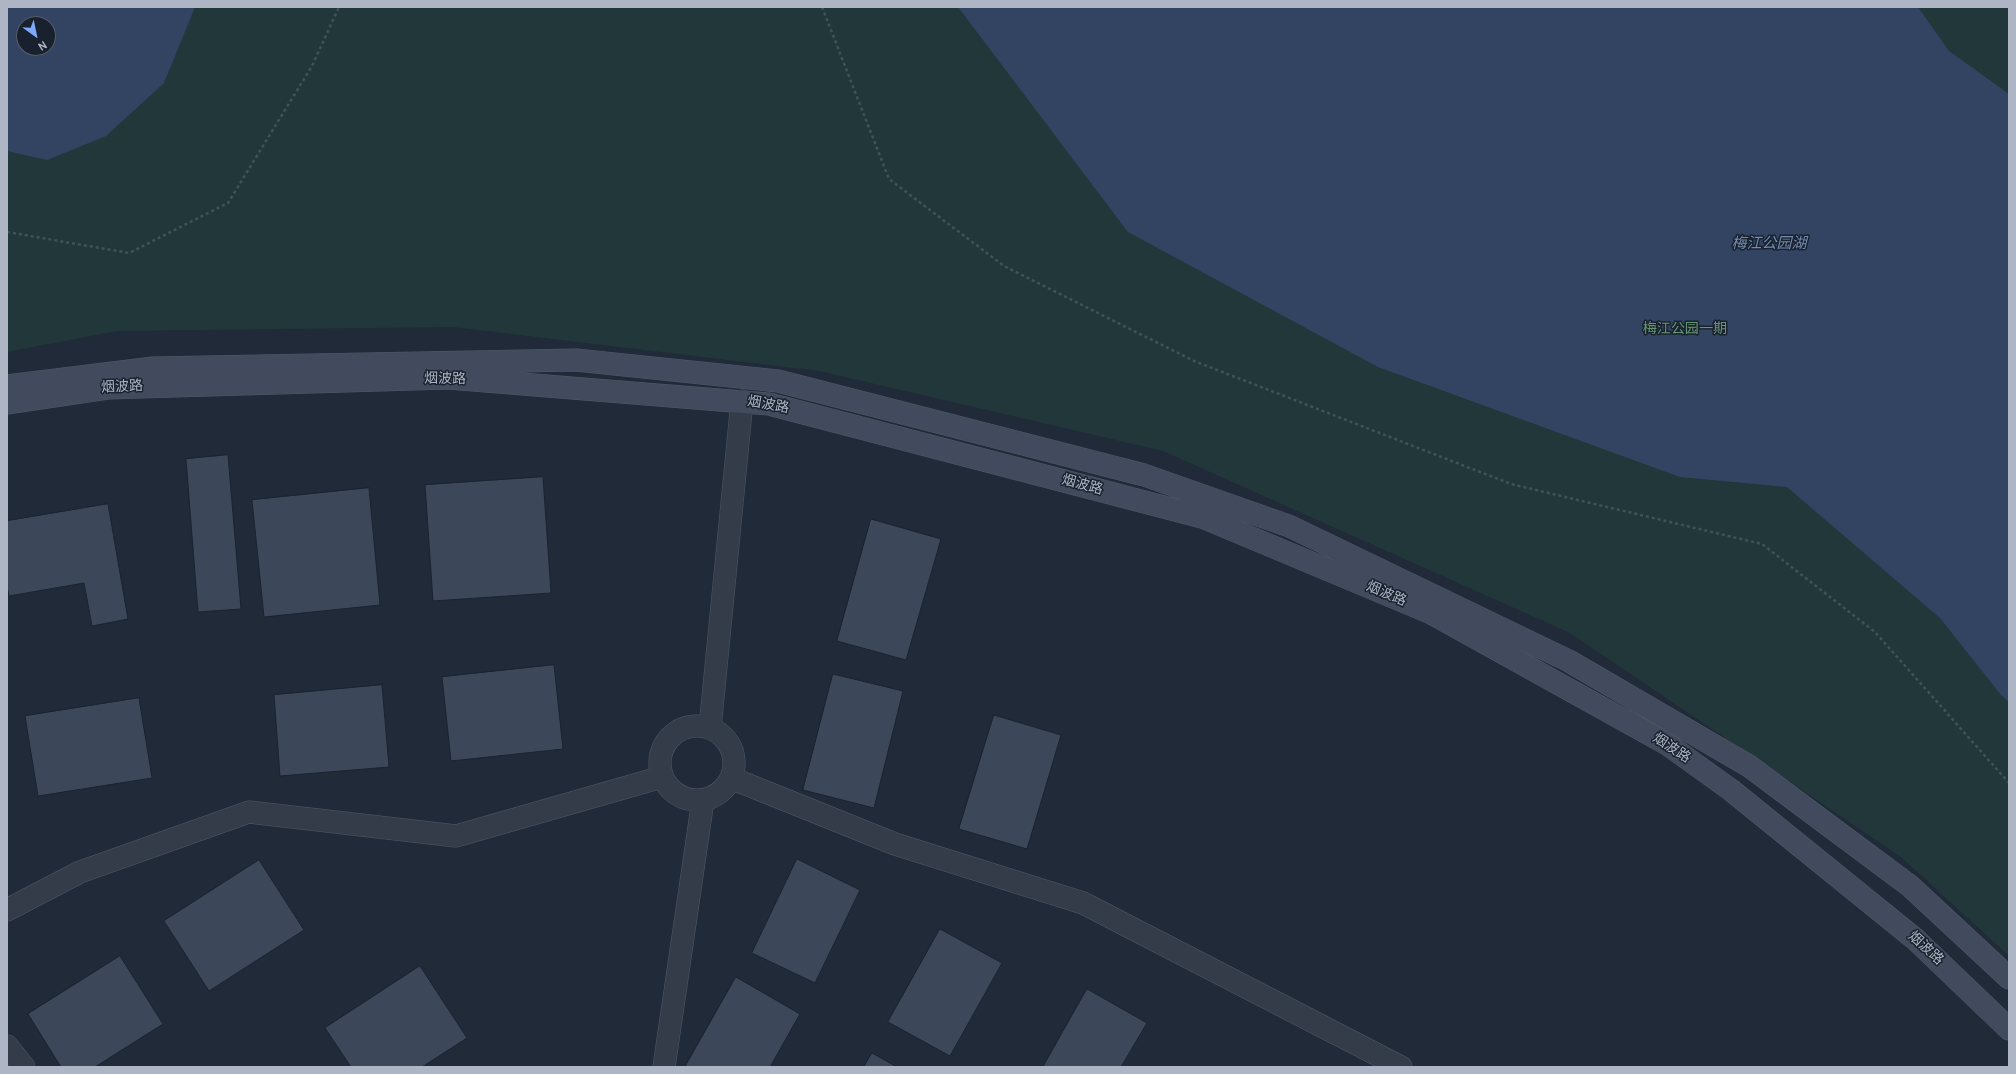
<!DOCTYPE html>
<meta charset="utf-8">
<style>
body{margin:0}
#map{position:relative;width:2016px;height:1074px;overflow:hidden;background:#202a39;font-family:Overpass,sans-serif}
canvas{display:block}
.frame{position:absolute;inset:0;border:8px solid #aeb6c6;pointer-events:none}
.north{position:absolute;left:16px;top:16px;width:40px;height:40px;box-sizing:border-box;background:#19212e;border:1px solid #555d6b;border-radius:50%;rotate:147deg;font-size:11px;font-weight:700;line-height:16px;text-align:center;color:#aeb6c6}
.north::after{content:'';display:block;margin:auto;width:14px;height:18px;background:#7da9fc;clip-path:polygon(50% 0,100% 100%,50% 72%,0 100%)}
</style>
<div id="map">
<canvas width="2016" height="1074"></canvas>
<div class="frame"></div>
<div class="north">N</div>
</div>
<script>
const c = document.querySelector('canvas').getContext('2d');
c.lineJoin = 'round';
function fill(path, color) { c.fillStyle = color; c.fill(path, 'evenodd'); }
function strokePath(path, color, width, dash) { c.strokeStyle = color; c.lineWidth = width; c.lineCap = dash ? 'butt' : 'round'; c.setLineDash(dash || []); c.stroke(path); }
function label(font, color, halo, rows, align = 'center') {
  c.font = font + ' Overpass,"Noto Sans SC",sans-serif'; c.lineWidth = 3; c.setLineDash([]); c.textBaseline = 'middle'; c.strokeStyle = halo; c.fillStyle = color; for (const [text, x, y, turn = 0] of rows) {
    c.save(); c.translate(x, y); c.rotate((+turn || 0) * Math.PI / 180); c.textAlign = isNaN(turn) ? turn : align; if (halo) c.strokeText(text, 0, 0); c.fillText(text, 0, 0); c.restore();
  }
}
fill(new Path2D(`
 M7,7h2002v949l-108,-99 -331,-224 -407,-182 -344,-80 -366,-44 -336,4 -110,21zM24,24h24v24h-24z`), '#22373a');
fill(new Path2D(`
 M7,7h188l-31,76 -58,53 -59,24 -40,-9zM24,24h24v24h-24z
 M958,7h960l31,44 60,43v608l-8,-7 -61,-77 -153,-131 -107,-10 -302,-110 -250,-135z`), '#324462');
const building = new Path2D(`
 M228,455l13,154 -43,3 -12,-153z
 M543,477l8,116 -118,8 -8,-116z
 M369,488l11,117 -116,12 -12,-117z
 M108,504l20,115 -36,7 -8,-43 -75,13 -2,-10v-65z
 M871,519l70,20 -35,121 -69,-19z
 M554,665l9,84 -112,12 -9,-84z
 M833,674l70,17 -29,117 -71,-18z
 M382,685l7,82 -109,9 -6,-81z
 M139,698l13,80 -114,18 -13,-80z
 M994,715l67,20 -34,114 -68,-20z
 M797,859l63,31 -45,93 -63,-30z
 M259,860l45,70 -95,61 -45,-70z
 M940,929l62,34 -52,93 -62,-34z
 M120,956l43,68 -68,43h-34l-33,-53z
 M420,966l47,72 -45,29h-71l-26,-39z
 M736,977l64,37 -30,53h-85z
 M1087,989l60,34 -26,44h-78z
 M872,1053l25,14h-33z`);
fill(building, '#3c4859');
strokePath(building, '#1b2330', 1);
const minor = new Path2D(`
 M660 763a37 37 0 1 1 74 0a37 37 0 1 1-74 0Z
 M710,728l32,-327
 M731,778l164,66 188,59 318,164
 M7,910l73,-38 169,-60 207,24 206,-59
 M7,1046l17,21
 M664,1067l39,-267`);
const secondary = new Path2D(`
 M7,386l146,-18 423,-8 202,21 366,94 145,51 280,135 180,105 161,120 99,92
 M7,403l101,-15 340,-10 321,26 433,113 229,96 236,131 64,46 184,149 94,90`);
strokePath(minor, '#515967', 23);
strokePath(secondary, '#515967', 23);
strokePath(new Path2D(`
 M822,7l67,172 115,87 190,95 317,123 251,60 113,88 134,151
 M7,232l122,21 99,-50 84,-137 27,-59`), '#405458', 2.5, [3, 3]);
strokePath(minor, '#343c4a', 22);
strokePath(secondary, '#414b5d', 22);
label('14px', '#659872', '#19212e', [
 ["梅江公园一期",1685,330]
]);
label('14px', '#aeb6c6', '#19212e', [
 ["烟波路",445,380,1],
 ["烟波路",122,388,-3],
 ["烟波路",768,406,10],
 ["烟波路",1082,486,15],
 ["烟波路",1386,595,23],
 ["烟波路",1671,749,33],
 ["烟波路",1925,949,42]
]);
label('italic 15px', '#748cb0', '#19212e', [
 ["梅江公园湖",1769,245]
]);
</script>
